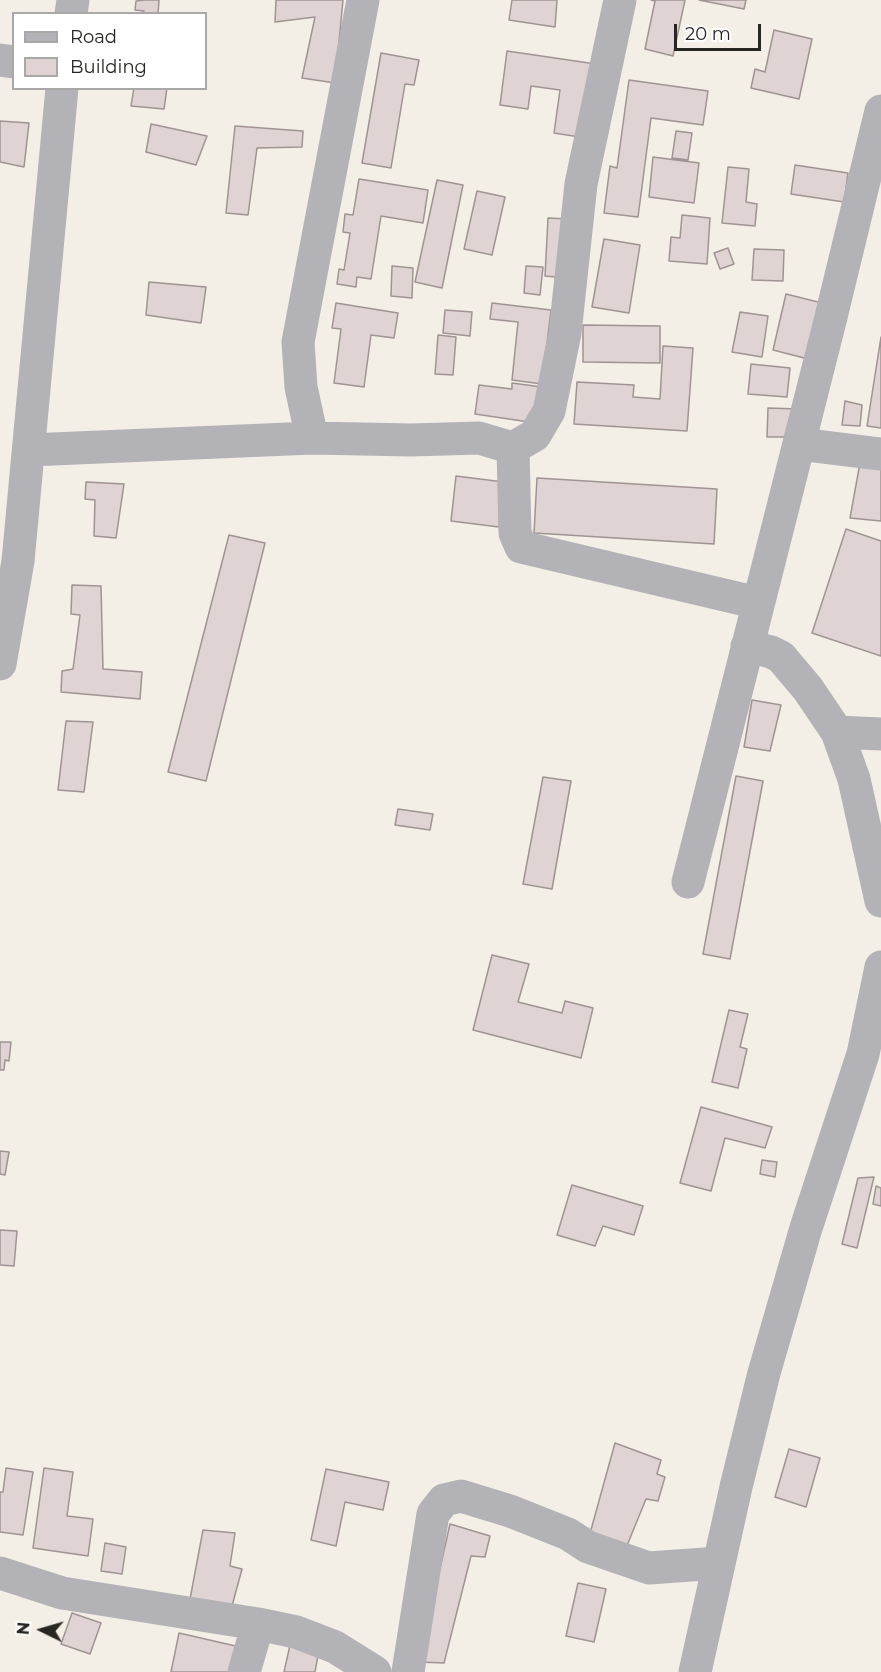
<!DOCTYPE html>
<style>
body{margin:0}
#map{position:relative;width:881px;height:1672px;overflow:hidden;background:#f3eee6;font-family:Montserrat,sans-serif}
canvas{display:block}
.legend{position:absolute;left:12px;top:12px;width:195px;height:78px;box-sizing:border-box;background:#fff;border:2px solid #a9a8a7;margin:0;padding:8px 10px;list-style:none;font-size:18px;color:#282623}
.legend li{display:flex;align-items:center;gap:12px;height:30px}
.legend b{width:30px;border:2px solid #a9a8a7}
.north{position:absolute;left:12px;top:1600px;width:60px;height:60px;-webkit-text-stroke:4px #fff;paint-order:stroke;rotate:275deg;font-size:16px;font-weight:700;line-height:24px;text-align:center;color:#282623}
.north::after{content:'';display:block;margin:auto;width:21px;height:27px;background:#282623;clip-path:polygon(50% 0,100% 100%,50% 72%,0 100%)}
.scale{position:absolute;left:674px;top:24px;width:87px;height:27px;box-sizing:border-box;border:3px solid #282623;border-top:0;padding-left:8px;font-size:18px;line-height:21px;white-space:nowrap;color:#282623;-webkit-text-stroke:4px #fff;paint-order:stroke}
</style>
<div id="map">
<canvas width="881" height="1672"></canvas>
<ul class="legend">
<li><b style="height:8px;background:#b3b3b7"></b>Road</li>
<li><b style="height:16px;background:#dfd4d3"></b>Building</li>
</ul>
<div class="north">N</div>
<div class="scale">20 m</div>
</div>
<script>
const c = document.querySelector('canvas').getContext('2d');
c.lineJoin = 'round';
function fill(path, color) { c.fillStyle = color; c.fill(path, 'evenodd'); }
function strokePath(path, color, width, dash) { c.strokeStyle = color; c.lineWidth = width; c.lineCap = dash ? 'butt' : 'round'; c.setLineDash(dash || []); c.stroke(path); }
const building = new Path2D(`
 M144,0h15l-1,14h-16l2,-3 -9,-1 1,-9z
 M276,0h67l-8,83 -33,-5 13,-61 -40,5z
 M512,0h45l-2,27 -46,-7z
 M651,0h34l-12,56 -28,-7 10,-48z
 M699,0h47l-2,9z
 M774,30l38,9 -13,60 -48,-11 4,-19 10,3z
 M507,51l89,13 -10,74 -32,-5 6,-43 -29,-4 -3,23 -28,-4z
 M381,53l38,7 -5,25 -9,-1 -14,84 -29,-5z
 M629,80l79,11 -5,34 -52,-7 -13,99 -34,-4 6,-47 7,2z
 M134,88h33l-3,21 -33,-3z
 M0,121l29,2 -5,44 -24,-5z
 M151,124l56,12 -11,29 -50,-13z
 M235,126l68,5 -1,16 -45,1 -9,67 -22,-2z
 M676,131l16,2 -4,27 -16,-2z
 M653,157l46,6 -5,40 -45,-6z
 M795,165l53,8 -4,29 -53,-8z
 M728,167l21,2 -3,33 11,2 -2,22 -33,-3z
 M359,179l69,11 -5,33 -42,-7 -10,63 -14,-2 -1,10 -19,-3 2,-15 5,1 6,-37 -7,-1 2,-18 8,1z
 M437,180l26,5 -21,103 -27,-6z
 M477,191l28,6 -13,58 -28,-6z
 M682,215l28,3 -3,46 -38,-3 2,-24 9,1z
 M548,218l20,1 -3,59 -20,-2z
 M604,239l36,6 -11,68 -37,-6z
 M728,248l6,16 -14,5 -6,-16z
 M754,249l30,1 -1,31 -31,-1z
 M392,266l21,2 -1,30 -21,-2z
 M526,266l17,1 -3,28 -16,-2z
 M149,282l57,5 -5,36 -55,-8z
 M786,294l36,9 -14,56 -35,-9z
 M336,303l62,10 -4,25 -23,-3 -7,52 -30,-4 7,-54 -9,-1z
 M492,303l59,7 -9,74 -30,-4 6,-58 -28,-3z
 M445,310l27,2 -2,24 -27,-3z
 M740,312l28,4 -6,41 -30,-5z
 M583,325l77,1v37l-77,-1z
 M438,335l18,2 -3,38 -18,-1z
 M881,337v91l-14,-2z
 M663,346l30,2 -6,83 -113,-7 3,-42 57,3 -1,12 27,2z
 M751,364l39,4 -3,29 -39,-3z
 M512,383l30,4 -6,36 -61,-9 4,-29 33,4z
 M845,401l17,4 -2,21 -18,-1z
 M768,408l30,1 -1,28h-30z
 M860,463l21,2v56l-31,-3z
 M456,476l48,6 -5,45 -48,-6z
 M537,478l180,11 -3,55 -180,-11z
 M86,482l38,2 -8,54 -22,-2 1,-36 -10,-1z
 M846,529l35,12v115l-69,-23z
 M229,535l36,8 -59,238 -38,-9z
 M72,585l29,1 2,83 39,3 -2,27 -79,-7 1,-21 11,-2 7,-54 -9,-1z
 M752,700l29,5 -11,46 -26,-4z
 M66,721l27,1 -9,70 -26,-2z
 M736,776l27,5 -33,178 -27,-5z
 M543,777l28,4 -19,108 -29,-5z
 M398,809l35,5 -3,16 -35,-5z
 M492,955l37,9 -11,38 44,11 3,-12 28,7 -12,50 -108,-28z
 M729,1010l19,4 -8,33 7,2 -9,39 -26,-6z
 M0,1042h11l-2,19 -4,-1 -1,10h-4z
 M701,1107l71,20 -7,21 -40,-10 -14,53 -31,-8z
 M0,1151l9,1 -4,23 -5,-1z
 M762,1160l15,2 -2,15 -15,-3z
 M874,1177l-17,71 -15,-4 16,-66z
 M572,1185l71,21 -9,29 -31,-9 -8,20 -38,-11z
 M876,1186l5,2v18l-8,-2z
 M0,1230l17,1 -3,35 -14,-1z
 M615,1443l46,17 -4,14 8,3 -7,24 -12,-2 -20,49 -37,-11z
 M789,1449l31,9 -14,49 -31,-10z
 M6,1468l27,4 -10,63 -23,-3v-40h3z
 M44,1468l29,4 -6,44 26,3 -5,37 -55,-8z
 M326,1469l63,13 -6,28 -38,-8 -9,44 -25,-6z
 M450,1524l40,12 -5,21 -14,-1 -27,107 -25,-1z
 M203,1530l32,3 -5,33 12,3 -10,37 -42,-7z
 M105,1543l21,4 -4,27 -21,-3z
 M578,1583l28,6 -12,53 -28,-6z
 M72,1613l29,10 -11,31 -29,-10z
 M179,1633l61,14 -5,25h-64z
 M290,1645l29,5 -4,22h-31z`);
fill(building, '#dfd4d3');
strokePath(building, '#9f9493', 1.5);
strokePath(new Path2D(`
 M71,14l2,-14
 M0,60l14,2
 M312,438l-11,-51 -3,-45 65,-342
 M799,444l82,10
 M513,448l2,85 6,14 237,56
 M29,450l283,-12 99,2 68,-2 34,10 22,-13 14,-24 16,-78 16,-149 39,-184
 M747,646l24,6 10,5 27,32 29,43 17,47 27,122
 M0,664l18,-103 44,-473
 M837,732l44,2
 M688,882l142,-561 51,-210
 M0,1573l62,20 196,31 38,8 39,15 40,25
 M244,1672l14,-48
 M408,1672l25,-158 11,-14 17,-4 49,15 58,23 20,13 61,21 70,-5
 M695,1672l41,-185 28,-114 42,-145 57,-174 18,-87`), '#b3b3b7', 33);
</script>
